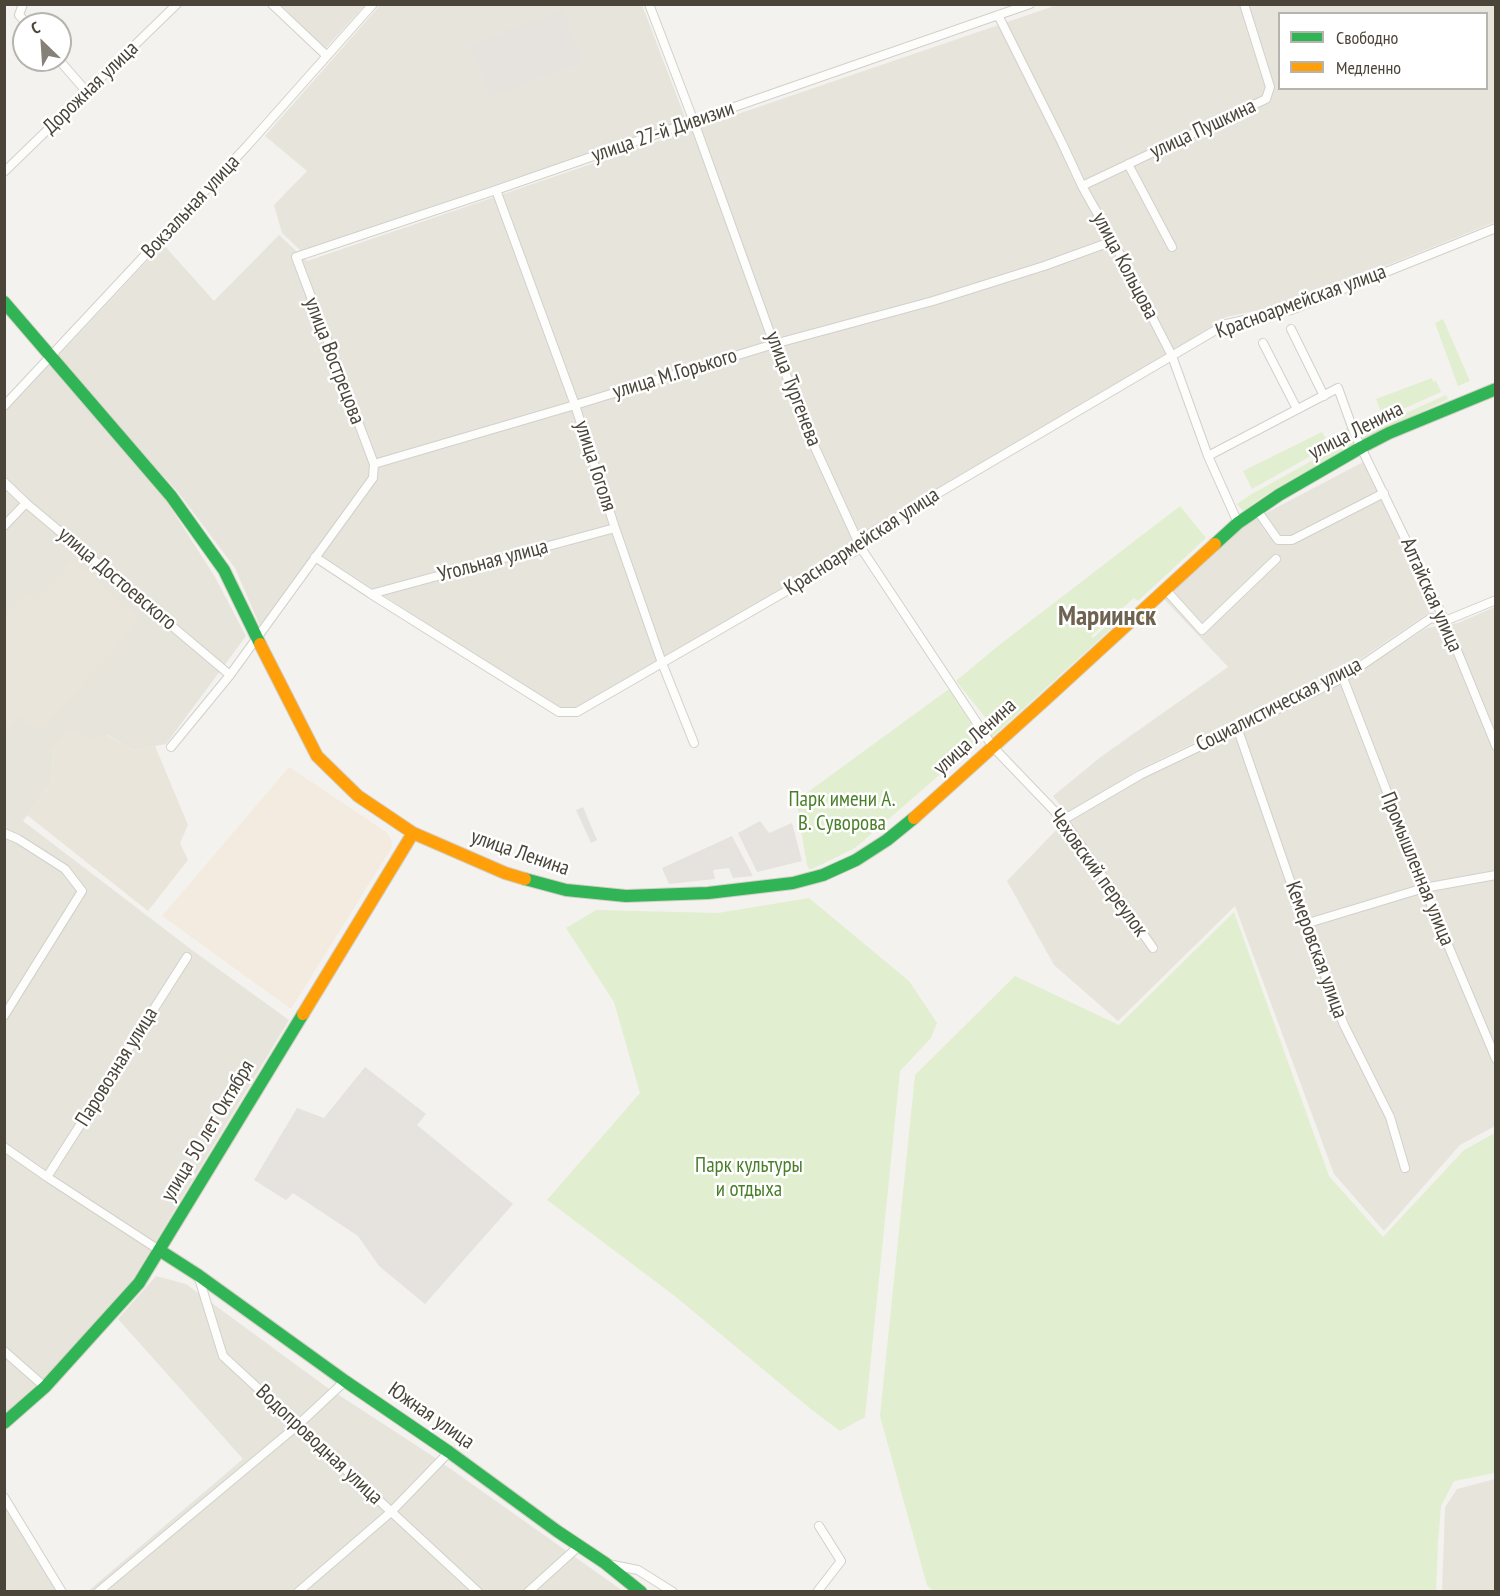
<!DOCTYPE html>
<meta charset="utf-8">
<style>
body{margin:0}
#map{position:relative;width:1500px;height:1596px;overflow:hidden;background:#f4f2ee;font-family:"PT Sans Narrow",sans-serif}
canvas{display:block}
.frame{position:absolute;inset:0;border:6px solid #4b4439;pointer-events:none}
.legend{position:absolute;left:1278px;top:12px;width:210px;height:78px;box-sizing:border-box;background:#fff;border:2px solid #b7b4b0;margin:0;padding:8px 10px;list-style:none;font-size:18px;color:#4b4439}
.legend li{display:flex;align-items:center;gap:12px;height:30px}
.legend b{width:30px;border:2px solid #b7b4b0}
.north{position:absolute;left:12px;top:12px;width:60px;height:60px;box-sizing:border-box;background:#fff;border:2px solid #b7b4b0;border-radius:50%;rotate:335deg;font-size:16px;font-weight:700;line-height:24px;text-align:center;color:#4b4439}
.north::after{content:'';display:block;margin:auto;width:21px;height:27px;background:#868178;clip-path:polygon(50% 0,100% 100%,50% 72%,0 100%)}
</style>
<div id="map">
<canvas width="1500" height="1596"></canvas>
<div class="frame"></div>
<ul class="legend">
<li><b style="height:8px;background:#30b455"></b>Свободно</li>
<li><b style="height:8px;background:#ff9f0a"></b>Медленно</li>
</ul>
<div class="north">С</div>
</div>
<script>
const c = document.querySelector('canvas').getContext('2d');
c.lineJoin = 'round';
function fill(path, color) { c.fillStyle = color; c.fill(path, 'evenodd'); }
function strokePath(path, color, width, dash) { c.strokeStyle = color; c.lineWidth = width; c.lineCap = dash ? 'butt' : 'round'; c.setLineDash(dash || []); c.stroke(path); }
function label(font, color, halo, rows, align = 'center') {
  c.font = font + ' "PT Sans Narrow",sans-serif'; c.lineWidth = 5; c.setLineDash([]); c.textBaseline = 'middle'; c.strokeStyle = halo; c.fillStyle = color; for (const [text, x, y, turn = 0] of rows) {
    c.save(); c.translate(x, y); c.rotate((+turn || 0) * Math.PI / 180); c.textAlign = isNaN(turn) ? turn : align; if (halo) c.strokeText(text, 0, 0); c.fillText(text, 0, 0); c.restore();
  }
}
fill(new Path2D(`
 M381,4l261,1 44,115 -385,131 -19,-18 -8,-28 33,-34 -42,-35z
 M281,5h84l-40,44z
 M1057,5h438v217l-202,81 -67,14 -62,40 -302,177 -6,13 -278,161 -18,2 -245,-159 -55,75 -25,-58 -57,-76 -123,-133 108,-115 51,57 65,-66 28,26zM1280,14h206v74h-206z
 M49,362l117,138 49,77 31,59 -80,108 -33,6 -26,-15 -14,6 -39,6 -3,36 -28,38 169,129 97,70 -156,259 -87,97 -41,38 -1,-1002z
 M1369,459l61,153 -89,60 -203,98 -71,44 -14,-18 49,-40 126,-89 -65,-69 84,-75z
 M1495,607v519l-35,19 -76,86 -50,-57 -99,-268 -117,115 -64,-56 -47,-84 52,-54 83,-49 108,-52 88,-41 89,-57 31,-5z
 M156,1276l30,8 139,102 106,69 192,136 -536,1 156,-133 -125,-140z
 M1495,1479v112h-53l3,-84 12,-18z
 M4,1506h1l51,85h-51z`), '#e7e4dc');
fill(new Path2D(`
 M289,767l97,65 5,7 1,8 -101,162 -129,-93z`), '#f3ebdf');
fill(new Path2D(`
 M562,10l20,52 -91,35 -20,-52z
 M365,1067l61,47 -9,11 96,79 -88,100 -46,-38 -21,-30 -65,-43 -7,7 -32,-20 43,-72 27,10z`), '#e6e2de');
fill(new Path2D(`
 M73,559l67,61 -101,113 -20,-17 -14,15v-115l20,-23 10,8z
 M71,730l22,11 13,-6 27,15 22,-4 33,79 -8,18 8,17 -40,51 -121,-96 24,-32 3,-36z`), '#eae5da');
fill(new Path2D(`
 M1443,319l27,62 -12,5 -23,-63z
 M1432,378l1,4 3,-1 5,11 -58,26 -7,-19z
 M1446,395l2,4 -85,41 -2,-1 -2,-5z
 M1349,427l3,6 -100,56 -9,-18 79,-39 4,7z
 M1351,439l3,7c-38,20 -77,39 -111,65l-6,-7 13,-9z
 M1180,506l26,32 -68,63 -4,-3 -43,38 2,2 17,-15 3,4 -122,111 -7,-10 5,-6 -33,-41 42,-35z
 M949,689l32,50 -126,109 -43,21h-3l-2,-4 -10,-59 11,-14z
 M809,898l100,83 28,42 -6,15 -31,33 -35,346 -25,14 -28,-21 -136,-113 -129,-97 93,-107 -26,-91 -48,-74 30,-18 122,3z
 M1234,912l95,264 54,61 81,-87 31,-17v340l-41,8 -13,25 -3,36 -2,49h-503l-6,-6 -47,-169 35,-341 100,-99 104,49z`), '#e1eecf');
fill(new Path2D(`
 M583,807l14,33 -6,3 -15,-33z
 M760,821l9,12 23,-10 10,38 -45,11 -19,-39z
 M732,836l21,40 -20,2 -4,-10 -16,2 2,9 -46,5 -7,-16z`), '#e6e3df');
const street = new Path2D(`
 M23,4l-4,11 8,9
 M272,4l55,52
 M649,4l45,118 80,222 38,97 49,107 132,199 70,73 90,128
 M998,15l64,128 20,43 31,55 59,115 36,100 30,67
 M59,60l28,32
 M1128,164l44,83
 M4,172l173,-168
 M1082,186l184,-87 4,-12 -26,-83
 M496,190l79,215 40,123 47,135 32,80
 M1291,329l33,67
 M1263,343l34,66
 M4,406l243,-260 126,-142
 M1208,456l130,-68 17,47 90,186 51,125
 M374,464l201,-59 199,-61 159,-43 111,-35 69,-25
 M4,482l22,21 204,172
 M1257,510l21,30h14l92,-47
 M4,526l22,-23
 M315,557l56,37 188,118h18l284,-164 1,-10 364,-214 65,-14 205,-82
 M1165,589l37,41 74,-71
 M371,594l244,-66
 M1343,678l81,210 72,171
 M1237,727l68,197 39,101 46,92 15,51
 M171,747l59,-72 143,-197 1,-14 -78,-207 200,-67 534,-186
 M1063,820l77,-45 203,-97 88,-60 14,3 51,-21
 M4,833l14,6 47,30 17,22 -78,125
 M1305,924l119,-36 72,-13
 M4,1147l43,30 112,73
 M47,1177l140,-220
 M198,1275l25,81 255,236
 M4,1351l41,36
 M4,1497l58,95
 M608,1564l30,6 35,22
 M98,1592l200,-167 47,-44
 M298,1592l93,-80 58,-60
 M528,1592l51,-46
 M817,1592l24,-31 -22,-35`);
const fast = new Path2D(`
 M4,302l167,194 53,74 36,74
 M1215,544l23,-21 41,-28 83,-48 27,-14 107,-44
 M525,879l41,11 60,6 82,-3 85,-10 30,-8 33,-15 31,-20 27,-22
 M159,1250l39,25 147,106 104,71 108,79 48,32 36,29
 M4,1423l41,-36 94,-104 164,-269`);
const slow = new Path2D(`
 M260,644l57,112 41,40 55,37 92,40 20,6
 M914,818l132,-119 169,-155
 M303,1014l110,-181`);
strokePath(street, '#d2d0cb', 10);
strokePath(fast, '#d3cfc5', 14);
strokePath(slow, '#d3cfc5', 14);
strokePath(street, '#fdfdfc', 8);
strokePath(fast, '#30b455', 12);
strokePath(slow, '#ff9f0a', 12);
label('21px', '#4b4439', '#fff', [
 ["Дорожная улица",91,88,-44],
 ["улица Пушкина",1203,129,-25],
 ["улица 27-й Дивизии",663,132,-19],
 ["Вокзальная улица",191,207,-47],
 ["улица Кольцова",1125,266,62],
 ["Красноармейская улица",1301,302,-20],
 ["улица Вострецова",334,361,69],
 ["улица М.Горького",675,374,-17],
 ["улица Тургенева",793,389,69],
 ["улица Ленина",1356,431,-27],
 ["улица Гоголя",595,466,72],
 ["Красноармейская улица",862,542,-33],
 ["Угольная улица",493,561,-15],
 ["улица Достоевского",117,579,40],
 ["Алтайская улица",1431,595,66],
 ["Социалистическая улица",1279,705,-27],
 ["улица Ленина",975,737,-42],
 ["улица Ленина",520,853,19],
 ["Промышленная улица",1417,869,68],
 ["Чеховский переулок",1098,873,54],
 ["Кемеровская улица",1316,950,70],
 ["Паровозная улица",117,1067,-58],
 ["улица 50 лет Октября",208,1131,-59],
 ["Южная улица",431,1416,35],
 ["Водопроводная улица",319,1445,43]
]);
label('21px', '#4a7f2a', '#fff', [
 ["Парк имени А.",842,800],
 ["В. Суворова",842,824],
 ["Парк культуры",749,1166],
 ["и отдыха",749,1190]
]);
label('bold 27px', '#6e6250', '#fff', [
 ["Мариинск",1107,617]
]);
</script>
